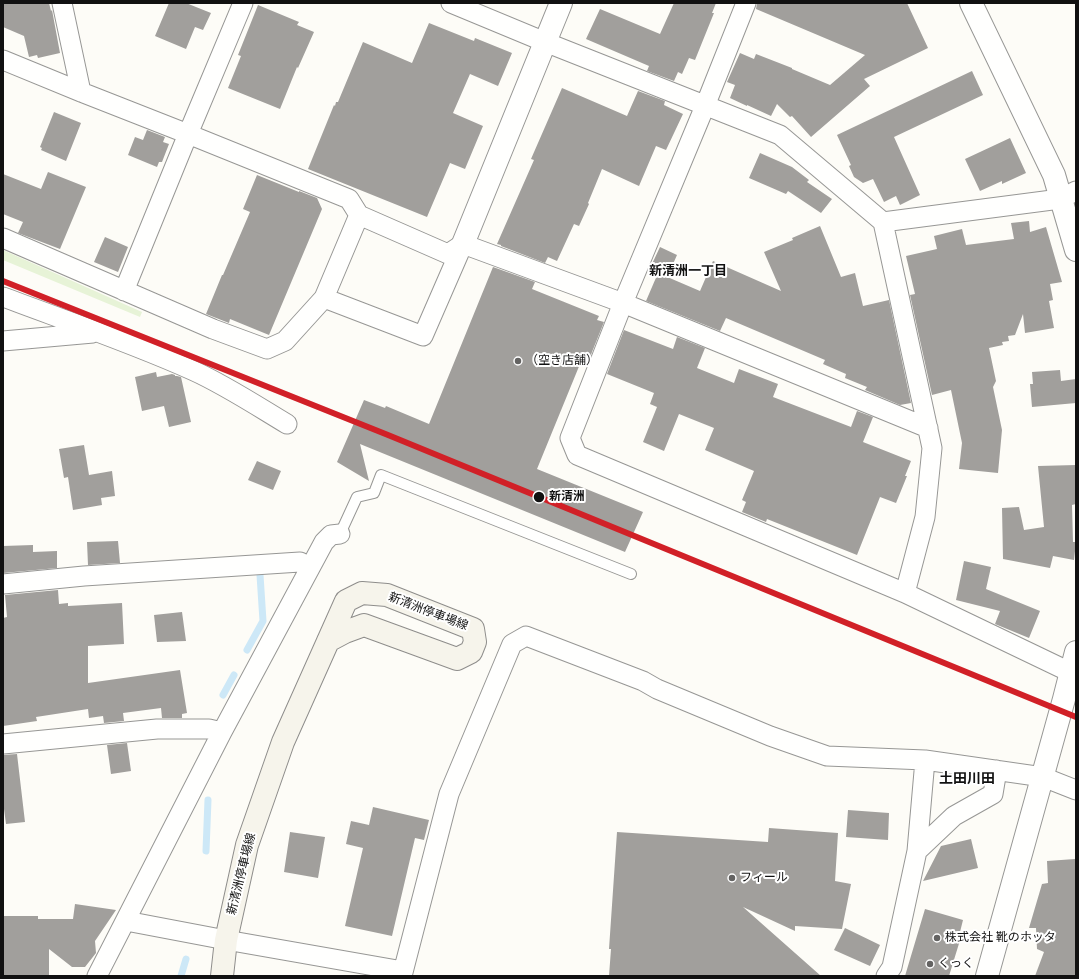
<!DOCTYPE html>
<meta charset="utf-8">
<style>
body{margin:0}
#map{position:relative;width:1079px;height:979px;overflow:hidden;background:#fdfcf7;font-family:"Source Serif 4",serif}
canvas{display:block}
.frame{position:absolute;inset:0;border:4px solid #111;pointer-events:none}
</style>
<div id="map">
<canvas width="1079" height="979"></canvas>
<div class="frame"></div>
</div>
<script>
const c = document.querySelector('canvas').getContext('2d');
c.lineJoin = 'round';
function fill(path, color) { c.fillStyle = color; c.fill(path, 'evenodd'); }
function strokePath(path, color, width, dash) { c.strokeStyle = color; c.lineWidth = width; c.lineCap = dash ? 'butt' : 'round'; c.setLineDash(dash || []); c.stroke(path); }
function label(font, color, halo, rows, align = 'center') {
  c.font = font + ' "Source Serif 4","Noto Sans JP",serif'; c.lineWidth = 4; c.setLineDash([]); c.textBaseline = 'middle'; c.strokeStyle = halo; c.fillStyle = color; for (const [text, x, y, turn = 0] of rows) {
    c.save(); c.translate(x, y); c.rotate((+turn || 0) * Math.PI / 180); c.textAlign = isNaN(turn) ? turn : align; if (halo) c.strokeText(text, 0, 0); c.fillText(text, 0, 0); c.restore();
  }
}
fill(new Path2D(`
 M3,250l139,62 -2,5 -137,-57z`), '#e7f3d7');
strokePath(new Path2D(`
 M247,650l16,-29 -3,-46
 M223,695l11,-20
 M206,851l2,-51
 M181,976l5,-17`), '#cde8f7', 7);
fill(new Path2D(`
 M3,3h46l2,8 1,-1 8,43 -22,5 -1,-3 -8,2 -5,-21 -21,-9z
 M169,3h17l25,10 -8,17 -8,-3 -9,22 -31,-13z
 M674,3h42l-4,10h2l-19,47 -6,-2 -7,16 -4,-2 -4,9 -27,-10 2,-5 -63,-27 14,-30 60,25z
 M757,3h150l21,45 -64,31 6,7 -59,51 -19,-21 -2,1 -13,-13 -6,12 -24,-11v1l-17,-8 5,-13 -8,-3 13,-29 14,6 2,-5 36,14v1l38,16 35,-30 -109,-46z
 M258,5l41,17 -2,3 17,7 -16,36 -1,-1 -17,42 -52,-21 13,-32 -3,-1z
 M429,23l45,18 1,-3 37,15 -14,33 -28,-12 -17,39 30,13 -18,43 -15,-6 -23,54 -119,-48 26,-64 1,1 1,-4h2l25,-60 49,21z
 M972,71l11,24 -89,42 26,58 -20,10 -4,-9 -12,6 -11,-23 -10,4 -9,-6 -5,-11 2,-1 -14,-30z
 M562,88l65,28 11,-25 27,10 -1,4 19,9 -17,36 -10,-4 -17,40 -37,-17 -14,34 1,1 -10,22 -5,-2 -17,37 -9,-4 -3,6 -44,-17v-1l-4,-1 37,-84 -3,-1z
 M54,112l27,11 -15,38 -25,-11 1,-2 -2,-1z
 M147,130l18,7 -2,5 6,2 -7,18h-3l-2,5 -29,-12 7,-18 8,3z
 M1010,138l16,35 -24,11v-3l-22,10 -15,-32z
 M760,153l32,14 17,13 -2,2 25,17 -11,14 -33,-22 -2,3 -37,-16z
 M48,172l38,15 -26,62 -42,-16 5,-11 -20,-8v-40l38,15z
 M257,175l42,17v-1l18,7 5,11 -53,126 -39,-16 -1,4 -23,-9 16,-39h1l27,-63 -7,-3z
 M1029,221l1,11 16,-5 16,55 -12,2 3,16 -4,1 5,27 -29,5 -2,-19 -8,21 -7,1 1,5 -7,1 1,3 -14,3 7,33 -3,6 9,43 -4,43 -39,-4 3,-26 -11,-53 -19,5 -22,-100 5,-1 -9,-38 31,-7 -3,-13 28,-7 4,16 48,-6 -3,-16z
 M820,226l21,51 14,-4 8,33 26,-6 22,103 -11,2 -35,-15 2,-3 -22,-9 1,-4 -23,-10 2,-4 -99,-42 -6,13 -74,-30 12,-28 42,18 13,-30 68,30 -17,-39 29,-12 -1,-2z
 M105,237l23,10 -10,25 -24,-10z
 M660,247l17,8 -8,18 -18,-7z
 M493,267l42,15 -3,7 67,27 -2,4 7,2 -18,45 -6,-3 -43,105 106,43 -18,40 -265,-108 9,37 -32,-19 27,-62 21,8 1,-2 43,18z
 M624,330l49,19 4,-12 28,11 -8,20 37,15 5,-14 39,15 -5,13 78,30 6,-16 16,6 -10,25 48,19 -6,15h2l-11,27 -16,-6 -23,58 -90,-36 -1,3 -24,-10 4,-10 -4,-2 12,-29 -49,-21 9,-22 -35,-14 -15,37 -21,-9 14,-35 -7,-3 4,-11 -47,-19z
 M1060,370l1,11 15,-2v24l-44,4 -2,-23h3l-1,-12z
 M156,372l1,5 15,-3 3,1v1h2l4,1 10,45 -22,5 -5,-21 -22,5 -7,-34z
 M84,445l5,30 23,-4 3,25 -14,2 1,7 -29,5 -5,-33 -4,1 -5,-29z
 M257,461l24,10 -8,19 -25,-10z
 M1076,465v39l-4,1 1,37h3l-2,18 -21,-4 -3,12 -47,-9 -1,-51 17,-1 5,23 20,-3 -6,-61z
 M118,541l2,22 -32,2 -1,-23z
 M33,545v7l24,-1v17l-54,5v-27z
 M964,561l27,6 -5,22 54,22 -11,27 -34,-14 5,-13 -44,-11z
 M58,590l1,14 9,-1v3l54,-3 2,41 -36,2v37l92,-13 7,43 -5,1v4h-20l-1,-10 -38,5 1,8 -20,2 -1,-7 -14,2 -1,-9 -52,8 1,4 -34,5v-108l4,-1 -2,-22z
 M182,612l4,29 -29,1 -3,-27z
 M127,743l4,28 -20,3 -4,-29z
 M17,754l8,68 -19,2 -2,-15h-1v-54z
 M373,807l56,13 -5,20 -9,-2 -23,98 -47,-10 18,-78 -17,-4 5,-23 18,4z
 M848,810l41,3 -1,27 -42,-3z
 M769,828l69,5 -3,48 16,3 -9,45 -47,-3v5l-52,-24 78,69h-212l2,-27h-2l8,-117 151,10z
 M290,832l35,5 -7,41 -34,-6z
 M971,839l7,29 -55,13 18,-35z
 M1075,859v4h1v113h-41l9,-24 -7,-3 -1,-21h-7l13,-44 6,-1 -1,-22z
 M75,904l41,6 -21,31 1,12 -11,14h-13l-23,-18v27h-46v-60h35v3h35z
 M925,909l38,11 -4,16 2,1 -12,39h-44z
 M845,928l35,17 -10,21 -36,-16z`), '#a19f9c');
const service = new Path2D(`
 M340,534l17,-37 17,-4 7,-18 250,99`);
const minor = new Path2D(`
 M62,3l19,89
 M451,3l94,39 235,93 103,87 49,226 -7,69 -20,76
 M746,3l-41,103 -82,197 -53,135 7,17 328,138 171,82
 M3,60l78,32 107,42 161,65 10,16
 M359,215l89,39 15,-10 -40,92 -99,-38z
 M883,222l177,-23 16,-8
 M3,238l210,91 54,20 18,-8 39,-43
 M463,244l160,59 305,125
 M124,291l64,-157 55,-131
 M3,297c64,24 129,46 191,74 31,14 63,35 93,53
 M3,341l90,-8
 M3,584l81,-8 216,-14 10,5
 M3,744l154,-15h52l13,3
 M917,851l37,-35 39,-22 4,-24
 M126,921l100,19 177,31
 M97,976l125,-244 102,-190 7,-7 9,-1
 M402,976l47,-182 63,-150 14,-8 117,45 14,8 113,47 57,20 98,4 118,17 33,13
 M886,976l6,-9 25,-116 8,-91`);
const tertiary = new Path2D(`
 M971,3l83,172 22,75
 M463,244l98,-241
 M987,976l77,-277 12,-47`);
const secondary = new Path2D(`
 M222,976l4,-36 21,-95 36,-103 63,-141 16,-8 25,2 86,34 2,13 -4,10 -14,7 -93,-34 -19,7 -17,9`);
strokePath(service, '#979795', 12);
strokePath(minor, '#979795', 21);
strokePath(tertiary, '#979795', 24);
strokePath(secondary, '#8e8d8b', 24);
strokePath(service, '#fffffe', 10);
strokePath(minor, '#fffffe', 19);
strokePath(tertiary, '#fffffe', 22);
strokePath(secondary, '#f6f4eb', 22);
strokePath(new Path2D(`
 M3,281l385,154 688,282`), '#d12027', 6);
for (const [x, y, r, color] of [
 [518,361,4,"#646362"],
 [539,497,6,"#111"],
 [732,878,4,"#646362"],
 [937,938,4,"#646362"],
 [930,964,4,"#646362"]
]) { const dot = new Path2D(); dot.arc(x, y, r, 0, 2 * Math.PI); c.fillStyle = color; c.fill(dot); strokePath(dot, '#fff', 1.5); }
label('12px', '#111', '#fff', [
 ["（空き店舗）",526,361],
 ["フィール",740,878],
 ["株式会社 靴のホッタ",945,938],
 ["くっく",938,964]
], 'left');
label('bold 12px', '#111', '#fff', [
 ["新清洲",549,497]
], 'left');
label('12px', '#111', '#fff', [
 ["新清洲停車場線",428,612,21],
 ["新清洲停車場線",242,874,-76]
]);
label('bold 13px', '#111', '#fff', [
 ["新清洲一丁目",688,272]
]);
label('bold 14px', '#111', '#fff', [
 ["土田川田",967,779]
]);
</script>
